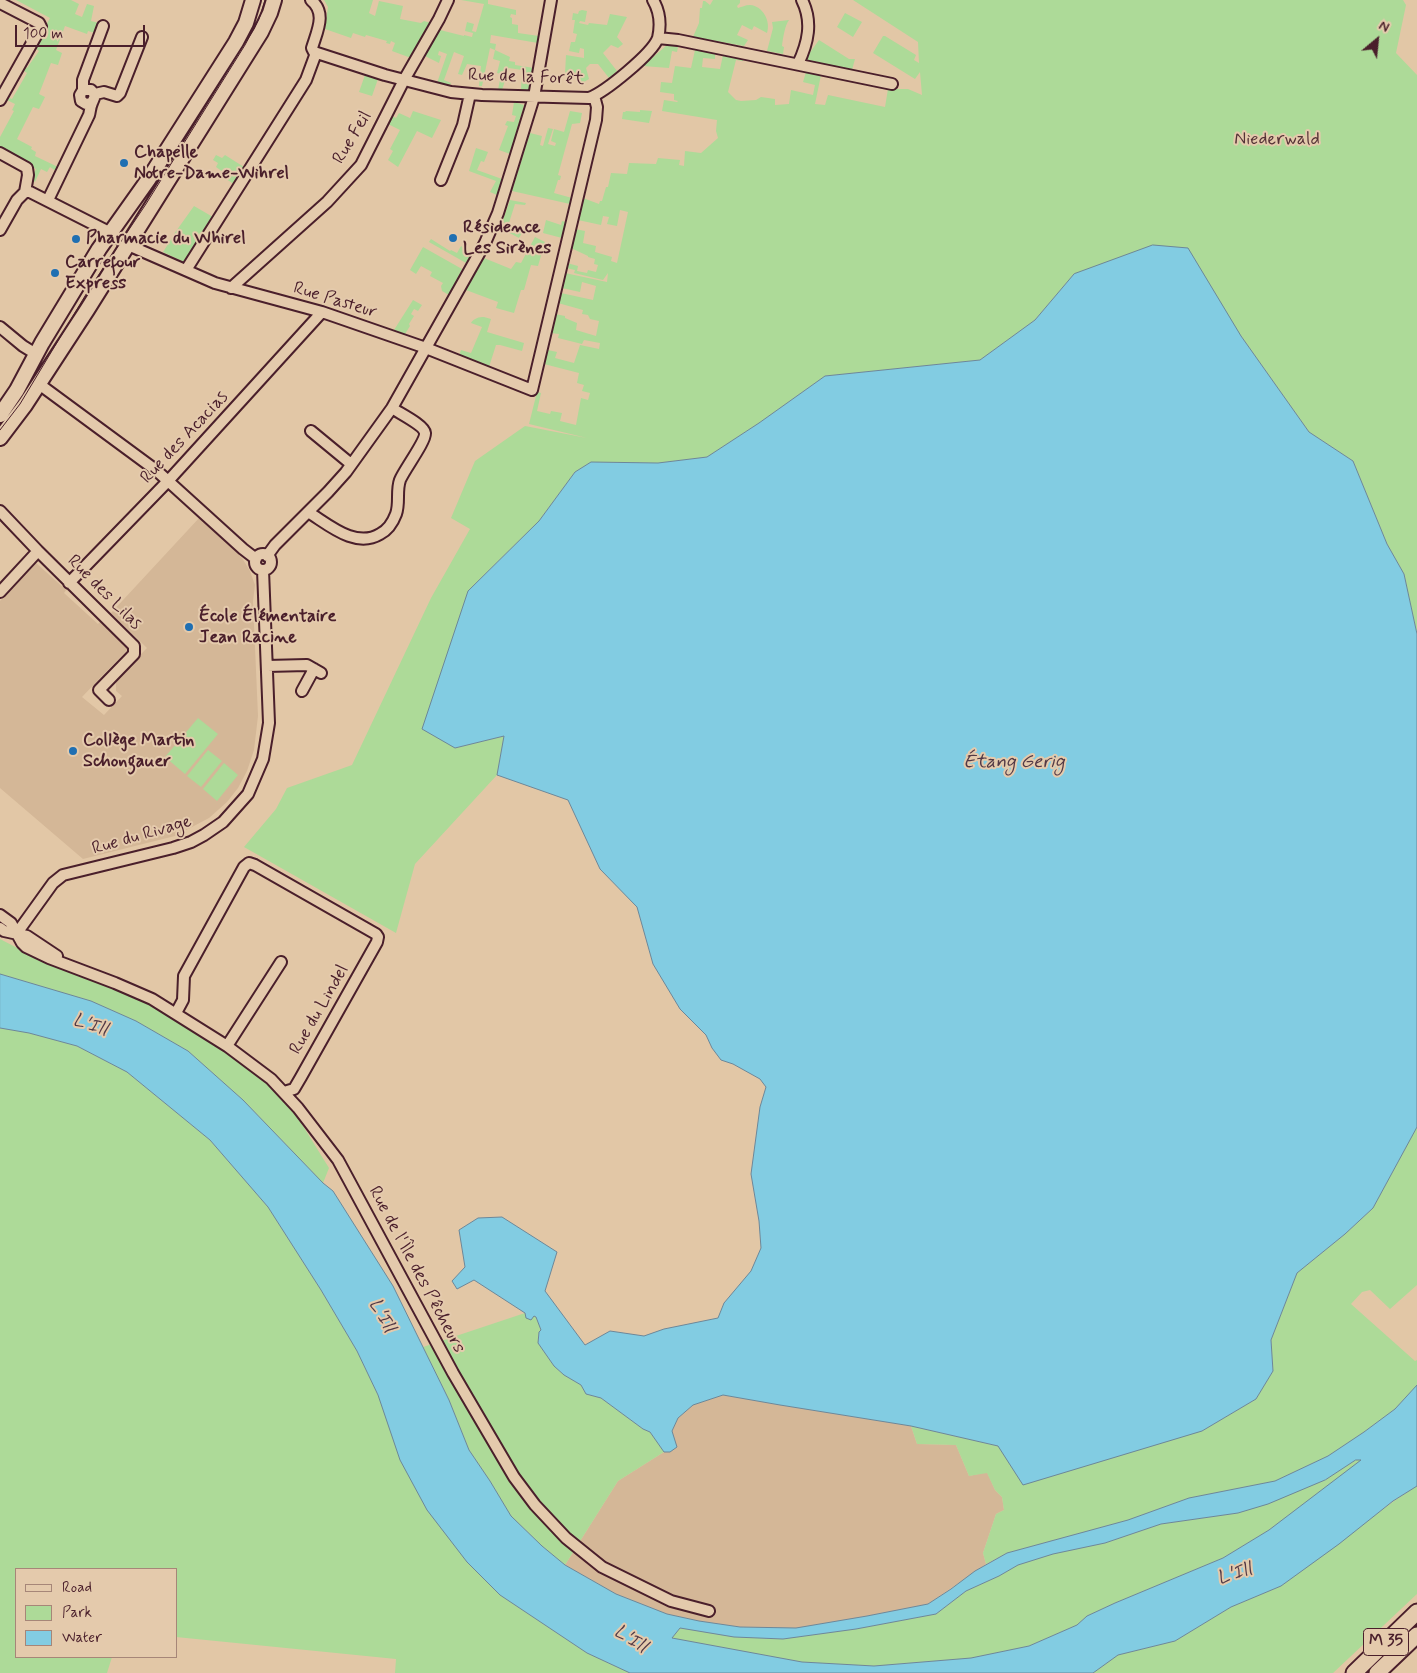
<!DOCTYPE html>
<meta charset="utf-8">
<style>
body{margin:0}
#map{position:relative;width:1417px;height:1673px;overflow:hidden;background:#e2c7a6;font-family:Mynerve,sans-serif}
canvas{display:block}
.legend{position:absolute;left:15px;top:1568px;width:162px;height:90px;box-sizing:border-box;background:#e4caac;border:1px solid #a68678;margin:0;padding:6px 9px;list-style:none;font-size:15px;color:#4a1f2b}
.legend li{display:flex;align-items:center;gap:10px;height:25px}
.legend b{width:25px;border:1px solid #a68678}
.north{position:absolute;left:1352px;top:15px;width:50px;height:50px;-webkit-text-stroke:4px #e4caac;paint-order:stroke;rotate:28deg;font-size:14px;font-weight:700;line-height:20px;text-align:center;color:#4a1f2b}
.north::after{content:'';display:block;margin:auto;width:18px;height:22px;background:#4a1f2b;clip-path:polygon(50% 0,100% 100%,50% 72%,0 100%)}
.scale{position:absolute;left:15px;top:25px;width:130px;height:22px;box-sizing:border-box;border:2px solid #4a1f2b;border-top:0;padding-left:6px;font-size:15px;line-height:18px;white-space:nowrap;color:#4a1f2b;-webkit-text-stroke:4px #e4caac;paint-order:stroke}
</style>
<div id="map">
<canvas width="1417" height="1673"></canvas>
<ul class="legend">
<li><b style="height:6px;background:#e4caac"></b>Road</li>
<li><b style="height:14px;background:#adda98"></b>Park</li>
<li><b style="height:14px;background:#82cce2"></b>Water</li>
</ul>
<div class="north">N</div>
<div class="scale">100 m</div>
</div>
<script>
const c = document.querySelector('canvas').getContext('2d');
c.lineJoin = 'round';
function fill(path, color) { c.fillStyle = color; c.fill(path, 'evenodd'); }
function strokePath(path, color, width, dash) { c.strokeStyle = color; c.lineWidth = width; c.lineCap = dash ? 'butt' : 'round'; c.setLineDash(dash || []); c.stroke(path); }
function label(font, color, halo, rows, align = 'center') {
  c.font = font + ' Mynerve,sans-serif'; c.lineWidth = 4; c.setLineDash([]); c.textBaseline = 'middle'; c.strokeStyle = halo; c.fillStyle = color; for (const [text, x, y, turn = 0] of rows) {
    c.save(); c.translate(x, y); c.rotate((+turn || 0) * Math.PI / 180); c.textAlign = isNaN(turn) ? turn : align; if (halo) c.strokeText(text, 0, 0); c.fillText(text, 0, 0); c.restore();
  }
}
fill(new Path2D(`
 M200,517l42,41 8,13 5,14 -2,16 5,115 -4,34 -7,21 -9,17 -11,14 -18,16 -34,18 -92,23 -83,-71v-187l35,-39 31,28 -2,3 34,31 2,-2 27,25v3l-45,47 22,18 18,-19 -6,-5v-11l31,-32 -36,-35z
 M723,1395l57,10 131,21 6,18 39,1 13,31 18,-4 8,18 7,7 2,13 -8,4 -13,39 3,11 -58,40 -61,12 -70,12h-18l-39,-1 -41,-6 -32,-7 -51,-20 -51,-29 53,-84 46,-29h6l4,-11 -2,-10 6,-13 15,-13z`), '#d4b797');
fill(new Path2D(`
 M16,0h55l8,4 -4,10 7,3 5,-13 7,2 -3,15 8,2 -4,10 -7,-2 -1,3 -22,-8 -9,24 6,3 -4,12 -7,-2 -12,31 6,3 -6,12 -6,-2 -16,32 15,8 -1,2 5,3 -1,4 23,11 -2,4 -6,-4 -3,5 -6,-3 -6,13 -4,-3 5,-10 -36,-19v-13l14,-26 -2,-1 3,-6 -12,-6 1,-2 8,3 15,-26 -6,-4 2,-3 4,2 12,-17 -5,-4 16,-29z
 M324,0h49l-4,13 6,3 4,-15 24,5 -3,13 21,4 3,-2 7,2 -20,35 -19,-7 3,-8 -4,-2 -1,3 -4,-1 1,-2 -21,-6 -1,2 -12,-4 -2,5 -26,-9 3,-22z
 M461,0h27v4l28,6v5l-5,-1 -1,3 2,1v6l6,1v8l21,3 -1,7 -47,-8 -1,8 6,1 -1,6 15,7 -1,4 6,1v3l19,3 -4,21 -2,2h-7l1,-21 -13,-2 -7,22h-4l3,-16 -4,-1 3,-12 -7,-2 2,-9 -5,-2 -8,38h-3l2,-20 -14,-2 -5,11 -4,-1 6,-18 -10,-4 -10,28 7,3 -1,2 -13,-2 10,-29 -8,-3 -1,4 3,1 -2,7 -14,-7 15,-26 24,6v-1l8,2 1,-4 -8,-2 2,-9 7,2 -2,7 4,1 8,-28z
 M713,0h27v3l-3,3 1,2c4,-1 7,-3 12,-3 13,1 21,16 17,28l-13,-7 -2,4 -10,-5 -5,10 11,5 -4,6 -51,-9 6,-14 1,-15h2l1,-7h2l5,4z
 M853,0h550l3,5 -10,48 21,22v559l-13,-60 -17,-30 -34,-83 -44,-29 -68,-96 -167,-62 -39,46 -55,40 -155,16 -66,47 -52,34 -49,6 -67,-1 -16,10 -36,49 -71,70 -13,157 49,-12 -7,39 -82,89 -19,69 -152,-86 32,-38 11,-21 65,-23 79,-167 39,-69 -19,-11 24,-57 50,-35 62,12 -58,-14 8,-32 4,1 -4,18 13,3 1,-3 11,2 -2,8 16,4 5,-27 7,2 2,-7 -8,-2 2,-6 -7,-2 2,-10 -35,-9 4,-14 9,2 -2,6 19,5 6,-18 19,4 1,-6 -16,-3 -2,4 -24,-6 1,-4 -8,-1 4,-19 10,2v2l12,5 -1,7 20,6 3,-15 -9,-2 -2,-4 -6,-1 1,-4 -25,-7 3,-10 32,7 3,-14 -14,-4 -2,10 -18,-4 3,-15 42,9 1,-9 -5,7 -29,-7 1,-3 -9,-2 1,-5 11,3 -1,5 10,2 1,-3 8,2 2,-7 -4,-1 1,-5 -7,-2v-1l-17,-8 4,-19 10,2 -2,12 13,3 -1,6 17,5 -1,4 6,2 11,-51 -8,-2 -3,16 -10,-2 2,-7 -6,-1 -2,9 -23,-5 5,-22 16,6 1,-3h2l4,-14h2l3,-14 16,1 2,-11 27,1 2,-6 22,2 -1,5 5,1 1,-15 16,2 17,-15 -2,-7 1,-11 -55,-9 2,-11 13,2 1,-1 -4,-1v-6l-14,-2 1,-10 11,1 3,-17 16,2 4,-18 20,4v5l-12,-1 -1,9 18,2 3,-14 20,4v2l-7,-1 -8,32 8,8 5,1 15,-1 5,-3 14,2v6l14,-1 2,-14 22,5 2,-10 -12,-3 3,-10 15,3 -6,29 10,1 3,-10 57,12 3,-18h20l14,6 -2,-23 -5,7 -42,-26 10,-17h2l31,19 -2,5 5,3 -1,-21z
 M582,10l5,1 -2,11 -5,-1 -1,2 9,2 1,-2 18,2 3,-11 17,3 -10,20 6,7 -5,4 -7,-3 -8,8 14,18 -8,7 -11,-14h-8l-4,4 3,11 -5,3h-7v-4h-5v-3l-7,-1 1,-19 18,3v-9l-4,-1 -1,5 -10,-2 2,-9h4l2,-8 -4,-1 2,-13h-3l1,-7 5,1 1,-3z
 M845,13l17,9 -9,15 -16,-10z
 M789,20c-4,5 -6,18 -7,26l2,1 -1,7 -16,-3 6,-23 -1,-6z
 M819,40l30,19h6l-3,11 -46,-10v-2z
 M667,45l11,2 -1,5 -5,-1 -3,17 -26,-2z
 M365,75l13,4 -6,17 -13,-4z
 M514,102l10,3 -14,49 -11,-4 9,-24 -3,-1 2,-4 7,1 2,-6 -4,-1z
 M640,110l12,1 -3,12 -27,-4 1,-7h2l1,-1 14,1z
 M413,111l28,9 -9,18 -15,-7 -19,36 -10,-7 5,-9 -3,-2 10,-19 -12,-6 4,-8 4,2 3,-5 11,5z
 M570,111l12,2 -2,10 -8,1 -14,51 3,1 -1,4h-2l-4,13 18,5 -2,6 -58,-13 18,-58 12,3 -2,9 3,1 5,-18 5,1 -5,15 7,2 1,-3 -5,-2 3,-12 10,3z
 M476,148l12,4 -4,10 -3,-1 -4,9 25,9 -5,16 -7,-3 6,-11 -27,-10z
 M216,155l6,3 3,-3 19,12 -10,17 -13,-8 2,-4 -7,-5 2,-4 -5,-3z
 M510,200l16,3 -1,2 -10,-1 -8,25 15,4 -3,5 -19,-10z
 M194,206l19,11 -29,45 -21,-10 9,-14 6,4 3,-4 -7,-4z
 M546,220l15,5 1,-4 4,1 -4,16 -19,-5z
 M535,237l10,5 -7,24 -7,-1 -7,25h-3l-7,23 -18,-5 2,-6 -32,-12 18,-32 27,11 5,-7 5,1z
 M431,239l19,12 1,-1 6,3 4,-7 10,8 -5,9 -37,-21z
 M423,247l39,22 -13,26 -7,-4 -1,-5 2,-3 -13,-7 2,-4 -11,-6 -5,8 -6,-4z
 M413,300l9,5 -4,6 -4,-2 -3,5 3,2 -5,8 1,2 -5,8 -11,-4z
 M484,317l7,2 -4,13 37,11 -2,8 -22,-6h-4l-7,22 -30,-11 2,-6 10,3 11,-26 -11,-4c3,-5 8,-6 13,-6z
 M198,718l20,16 -33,40 -20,-17z
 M208,750l14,11 -21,26 -14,-11z
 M224,763l14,12 -21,26 -14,-12z
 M0,939l50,26 99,38 62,38 51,37 33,35 34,55 -6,15 -80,-83 -55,-49 -52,-30 -45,-20 -91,-27z
 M0,1028l29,5 48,13 50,26 83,68 58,67 53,83 36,61 21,44 89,167 33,33 87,58 43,20h-235l1,-14 -220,-22v-68h-160v88h96l-5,16h-107z
 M1417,1127v158l-27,24 -20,-19 -8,2 -11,12 64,57 2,-1v25l-22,24 -31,23 -36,24 -53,25 -86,17 -61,22 -121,33 -21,11 -3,-11 13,-39 8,-4 -2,-13 -7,-7 -8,-17 -18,3 -13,-31 -39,-1 -6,-18 87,20 204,-15 54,-32 17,-28 -2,-31 26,-67 48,-39 28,-26z
 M525,1313l11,4 5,13 -2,2 -1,11 16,23 10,9 17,10 5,9 15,4 42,31 7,3 14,20 -46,29 -53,84 -23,-19 -31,-30 -21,-35 -21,-31 -20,-50 -26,-53z
 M1356,1460h7l-94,70 -46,28 -108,45 -28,13 -10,9 -48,21 -58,12 -97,8 -72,-4 -130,-24 8,-10 54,9 49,2 73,-10 80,-15 30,-23 33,-15 19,-11 34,-11 53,-11 56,-19 77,-11 87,-33z
 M1417,1486v108l-84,79h-240l25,-18 57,-14 56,-34 50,-21 113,-85z`), '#adda98');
const water = new Path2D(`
 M1153,245l35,3 53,88 68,96 44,29 34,83 17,30 13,60v493l-44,81 -28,26 -48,39 -26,67 2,31 -17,28 -54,32 -179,54 -25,-39 -87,-20 -131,-21 -57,-10 -30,10 -15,13 -6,13 5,16 -7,5h-6l-14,-20 -7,-3 -42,-31 -15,-4 -5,-9 -17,-10 -10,-9 -16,-23 1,-11 2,-2 -5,-13 -2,-1 -3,4 -5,-2 -1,-5 -51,-33 -17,9 -5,-8 13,-14 -6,-37 19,-12 24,-1 55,35 -12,39 40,54 25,-14 34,5 20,-7 54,-11 6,-15 27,-32 10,-23 -2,-27 -8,-47 9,-67 6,-20 -6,-8 -27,-15 -12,-4 -9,-12 -6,-13 -26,-26 -27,-45 -16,-57 -37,-38 -32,-69 -71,-25 7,-39 -49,12 -33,-19 46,-138 71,-70 36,-49 16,-10 67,1 49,-6 52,-34 66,-47 155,-16 55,-40 39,-46z
 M0,974l91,27 45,20 52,30 55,49 80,83 10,8 60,95 56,114 20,50 21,31 21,35 31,30 23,19 51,29 51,20 32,7 41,6 56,1 71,-12 61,-12 23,-15 24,-18 32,-18 121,-33 61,-22 86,-17 53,-25 36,-24 31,-23 22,-24v101l-24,15 -54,43 -58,42 -50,21 -56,34 -57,14 -25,18h-463l-43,-20 -87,-58 -33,-33 -40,-52 -27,-50 -22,-65 -21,-44 -36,-61 -53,-83 -58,-67 -83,-68 -50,-26 -48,-13 -29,-5zM1356,1460h5l-92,70 -46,28 -108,45 -28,13 -10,9 -48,21 -58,12 -97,8 -72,-4 -130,-24 8,-10 54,9 49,2 73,-10 80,-15 30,-23 33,-15 19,-11 35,-11 52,-11 56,-19 77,-11 30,-9 57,-24z`);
fill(water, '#82cce2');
strokePath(water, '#6c8799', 1);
const minor = new Path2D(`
 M311,0c16,13 6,31 1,48l2,4 71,23 66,17 31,3 107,3c16,-6 63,-44 69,-60l20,2 214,44
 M653,0c7,12 8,25 5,38
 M0,3l39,20 2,4 -41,73
 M798,64c10,-21 15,-42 4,-64
 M83,90v-10l20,-54
 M95,94l9,-2 13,4 3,-3 22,-56
 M0,153l27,15 1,7 -3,17
 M441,180l22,-55 7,-31
 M48,200l41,-85c1,-3 1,-8 3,-12 2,-6 5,-7 -1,-13h-8l-3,5 1,6 5,3 6,-1
 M0,230l17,-30 8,-8h5l81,41 17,12 87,38 107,29 104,36 106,42 64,-270 1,-13 -3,-11
 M186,270l120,-190 10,-27
 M231,288l96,-86 34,-37 43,-85 35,-61 9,-19
 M0,327l23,19 13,8
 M39,384l118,87 86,78 13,10
 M311,431l40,33
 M0,511l38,40 96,95v8l-35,36 10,10
 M308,512c20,12 47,37 72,22 8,-4 13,-12 16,-20 4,-11 0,-23 4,-34 4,-10 26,-39 25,-47 -1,-8 -26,-20 -33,-25
 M255 562a8 8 0 1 1 16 0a8 8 0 1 1-16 0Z
 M267,556l8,-11 53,-53 18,-20 46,-64 93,-165 13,-30 36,-116 17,-97
 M69,583l100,-103 153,-168
 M0,592l38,-41
 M267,666l40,-1 14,8
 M302,691l12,-22
 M0,915l11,8 11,20 4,4 23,11 66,25 37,16 75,47 44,33 27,29 40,52 115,213 61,104 21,28 31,33 36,29 69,34 38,10
 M0,928l4,3 23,5 30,20
 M17,933l36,-50 10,-8 110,-27 18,-6 13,-7 19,-13 25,-28 15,-35 6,-36 -6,-153
 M176,1013l7,-13 1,-24 60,-109 5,-4 6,2 121,69 2,3 -1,5 -76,135 -7,12 -10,3
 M227,1046l54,-84`);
const major = new Path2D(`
 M0,415l17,-25 25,-47 57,-94 49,-69 88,-138 10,-19 7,-23
 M0,438l25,-33 62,-95 174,-278 9,-19 4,-13`);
const highway = new Path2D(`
 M1354,1673l63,-61
 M1377,1673l40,-38`);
strokePath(minor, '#4a1f2b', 14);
strokePath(major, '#4a1f2b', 18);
strokePath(highway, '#4a1f2b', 19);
strokePath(minor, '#e4caac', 10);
strokePath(major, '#e4caac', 14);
strokePath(highway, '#e4caac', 15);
strokePath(new Path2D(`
 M0,430l20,-26 68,-113 58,-87 99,-159 14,-26 6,-19`), '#4a1f2b', 1);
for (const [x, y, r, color] of [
 [124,163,5,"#1f6fb2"],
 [453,238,5,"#1f6fb2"],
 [76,239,5,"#1f6fb2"],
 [55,273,5,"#1f6fb2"],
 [189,627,5,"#1f6fb2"],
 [73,751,5,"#1f6fb2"]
]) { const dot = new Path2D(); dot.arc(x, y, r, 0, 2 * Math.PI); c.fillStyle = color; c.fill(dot); strokePath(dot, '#e4caac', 2); }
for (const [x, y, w] of [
 [1386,1642,45]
]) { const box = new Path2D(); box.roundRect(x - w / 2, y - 13.5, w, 27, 4); c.fillStyle = '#e4caac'; c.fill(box); strokePath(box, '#4a1f2b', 1); }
label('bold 16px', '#4a1f2b', null, [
 ["M 35",1386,1642]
]);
label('18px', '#4a1f2b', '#e4caac', [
 ["Rue de la Forêt",526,78,2],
 ["Rue Feil",353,138,-59],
 ["Rue Pasteur",335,301,17],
 ["Rue des Acacias",185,438,-47],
 ["Rue des Lilas",104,593,45],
 ["Rue du Rivage",142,836,-16],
 ["Rue du Lindel",320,1010,-60],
 ["Rue de l'Île des Pêcheurs",416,1270,62]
]);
label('18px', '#543236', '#e4caac', [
 ["Niederwald",1277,140]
]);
label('bold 18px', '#4a1f2b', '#e4caac', [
 ["Chapelle",134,153],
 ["Notre-Dame-Wihrel",134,174],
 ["Résidence",463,228],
 ["Les Sirènes",463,249],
 ["Pharmacie du Whirel",86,239],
 ["Carrefour",65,263],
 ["Express",65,284],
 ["École Élémentaire",199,617],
 ["Jean Racine",199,638],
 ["Collège Martin",83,741],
 ["Schongauer",83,762]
], 'left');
label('italic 19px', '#523946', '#e4caac', [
 ["Étang Gerig",1014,763],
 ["L'Ill",90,1026,19],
 ["L'Ill",381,1316,61],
 ["L'Ill",1235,1575,-17],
 ["L'Ill",630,1640,33]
]);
</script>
